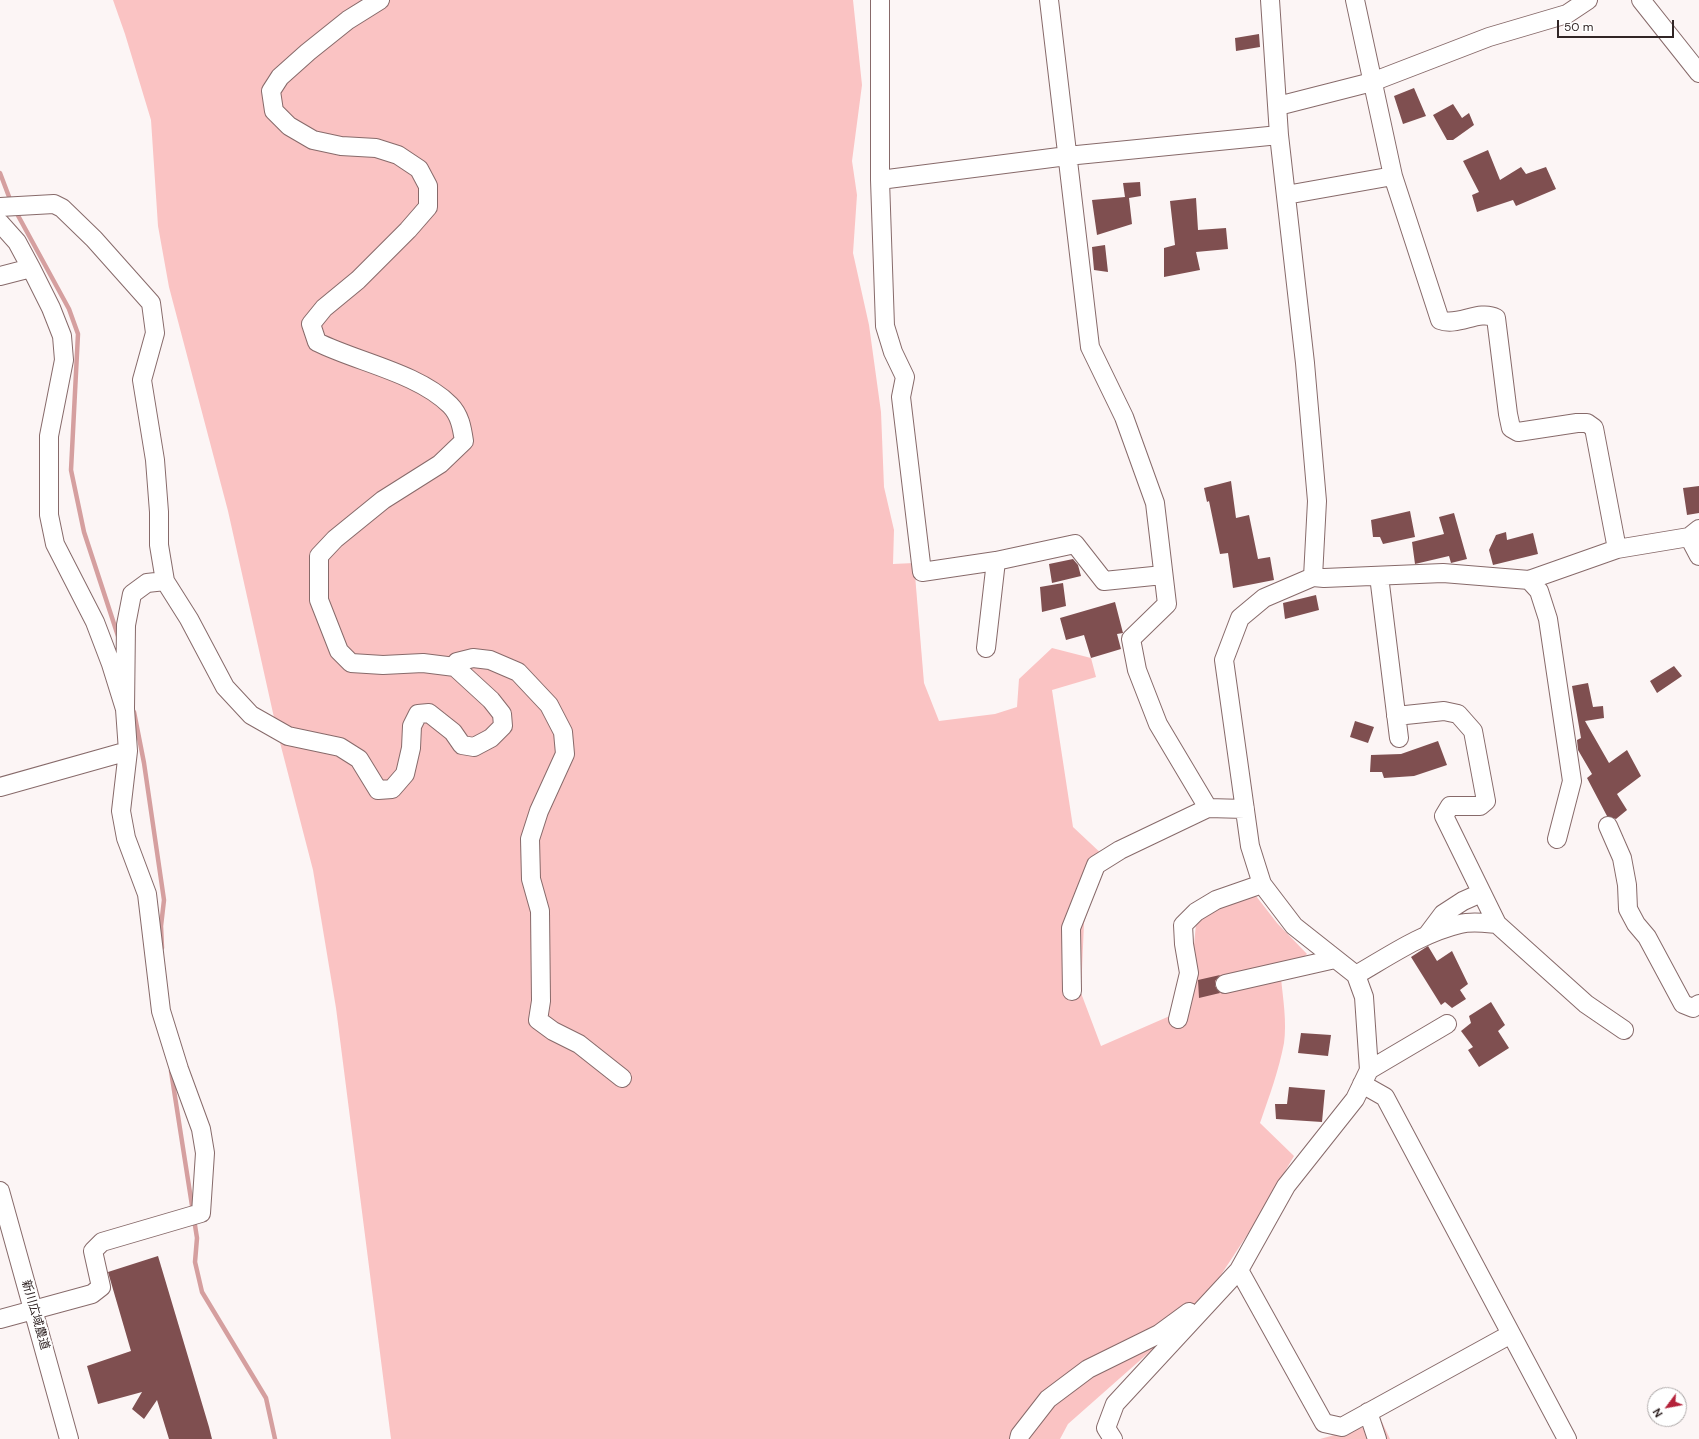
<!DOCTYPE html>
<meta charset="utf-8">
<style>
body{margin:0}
#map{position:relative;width:1699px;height:1439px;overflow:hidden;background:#fcf5f5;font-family:"DM Sans",sans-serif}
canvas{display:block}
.north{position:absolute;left:1647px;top:1387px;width:40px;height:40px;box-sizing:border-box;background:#fff;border:1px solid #ada8a8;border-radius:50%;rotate:238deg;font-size:11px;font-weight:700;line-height:16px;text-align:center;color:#312525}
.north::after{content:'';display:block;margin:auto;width:14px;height:18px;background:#b4223a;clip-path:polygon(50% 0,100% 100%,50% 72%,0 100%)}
.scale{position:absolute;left:1557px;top:20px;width:117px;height:18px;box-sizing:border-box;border:2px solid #312525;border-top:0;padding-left:5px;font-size:12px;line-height:14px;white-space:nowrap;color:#312525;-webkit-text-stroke:3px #fff;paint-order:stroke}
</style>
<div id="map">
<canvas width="1699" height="1439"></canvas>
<div class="north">N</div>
<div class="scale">50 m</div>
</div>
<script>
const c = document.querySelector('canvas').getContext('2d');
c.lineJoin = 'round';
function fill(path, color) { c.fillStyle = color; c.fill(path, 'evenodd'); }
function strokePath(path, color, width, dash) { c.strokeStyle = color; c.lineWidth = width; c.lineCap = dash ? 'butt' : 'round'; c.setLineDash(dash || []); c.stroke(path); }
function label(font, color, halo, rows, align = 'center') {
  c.font = font + ' "DM Sans","Noto Sans JP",sans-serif'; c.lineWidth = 4; c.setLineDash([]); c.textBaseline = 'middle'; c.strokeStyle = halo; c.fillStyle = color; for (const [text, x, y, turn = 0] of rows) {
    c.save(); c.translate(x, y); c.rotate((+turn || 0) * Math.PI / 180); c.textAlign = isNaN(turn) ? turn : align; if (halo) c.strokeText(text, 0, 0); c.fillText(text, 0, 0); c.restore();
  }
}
fill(new Path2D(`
 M113,0h740l9,85 -10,76 5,34 -4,58 16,72 12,87 3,75 10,43 -1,34 21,-1 10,120 15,38 56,-7 22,-7 2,-28 33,-31 39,10 5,19 -44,13 21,137 32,30 -21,66 -3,70 20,53 71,-31 23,-31 -1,-39 2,-21 25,-21 35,-7 21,27 30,31 -26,24c2,21 6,44 3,65 -5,27 -15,54 -24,80l34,33 -43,73 -34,52 -63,67 -86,76 -8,15h-669l-55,-431 -23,-138 -36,-139 -49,-220 -59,-224 -11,-61 -7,-106 -26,-86z
 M1382,1422l8,17h-70z`), '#fac3c3');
strokePath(new Path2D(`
 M0,173l11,29
 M15,210l54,99 9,25 -7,136 13,62 34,104
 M134,712l10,51 20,137 -3,26 1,22
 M171,1071l22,141
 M194,1219l3,19 -2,24 7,30 64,106 9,41`), '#d59f9f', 4.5);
fill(new Path2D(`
 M1259,34l1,13 -24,4 -1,-13z
 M1414,88l12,28 -23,8 -9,-28z
 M1453,104l9,14 7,-5 5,12 -21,15h-6l-14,-25z
 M1488,150l12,30 21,-13 5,7 20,-7 10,22 -40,17 -3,-6 -36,12 -5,-17 7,-3 -16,-31z
 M1140,182l1,14 -12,2 3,26 -35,11 -5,-35 33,-3 -2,-14z
 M1196,198l2,32 28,-2 2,21 -32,3 4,18 -36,7v-29l11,-3 -5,-44z
 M1105,245l3,27 -14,-2 -2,-23z
 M1231,481l5,37 13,-3 9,44 12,-2 4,23 -41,8 -5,-35 -8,1 -11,-53 -2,1 -3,-14z
 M1699,486v27l-12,2 -4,-27z
 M1410,511l5,26 -32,7 -3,-7h-7l-2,-17z
 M1454,513l13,46 -16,4 -2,-7 -34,8 -3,-22 32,-8 -5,-17z
 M1506,532l1,8 26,-7 5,21 -45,11 -4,-15 7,-15z
 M1073,559l5,6 3,11 -29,7 -3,-19z
 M1063,583l3,23 -24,6 -2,-25z
 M1316,595l3,15 -34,9 -2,-16z
 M1115,602l8,31 -6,1 4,15 -30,9 -7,-23 -18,5 -6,-22z
 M1674,666l8,10 -25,17 -7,-12z
 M1588,683l5,24 10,-1 1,12 -19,3 24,42 18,-13 14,26 -24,18 10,16 -11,9 -9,-3 -20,-38 5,-4 -14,-24 -1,-10 4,-2 -9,-52z
 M1355,721l19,6 -6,16 -18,-6z
 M1438,741l9,24 -33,11 -30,2 -2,-6h-12l1,-17 30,-1z
 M1428,946l9,15 15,-10 16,33 -8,6 6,9 -14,9 -7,-6 -4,3 -30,-48z
 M1220,975l-5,6v5l5,7 -21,5 -1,-18z
 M1491,1002l14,23 -7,6 11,17 -30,19 -11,-17 5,-3 -12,-16 10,-8 -2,-7z
 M1301,1033l30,2 -3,21 -30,-3z
 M1289,1087l36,3 -3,32 -46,-3 -1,-15h12z
 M158,1256l51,171 3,12h-43l-12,-39 -13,19 -12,-10 10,-17 -44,12 -11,-38 44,-15 -23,-79z`), '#7f4f50');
const minor = new Path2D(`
 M380,0l-32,20 -40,32 -28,25 -9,14 3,20 15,15 24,14 28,6 35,2 22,7 21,14 9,17v21l-20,23 -50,50 -34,28 -13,16 6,18c40,20 101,31 133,63 10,10 12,23 14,36l-24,23 -57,36 -48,39 -16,17v44l20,51 12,12 32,2 40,-2 32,4
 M880,0v180l5,146 8,26 12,25 -4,20 21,175 74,-11
 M1049,0l41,347 34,70 31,86 12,101 -36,35 6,31 21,54 50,84 37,1
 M1270,0l9,135 26,228 12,138 -4,76
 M1355,0l38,176 47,144c18,7 39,-11 56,-2l12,96 3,14 7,4 59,-9h10l7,5 23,121
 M1641,0l58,73
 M1278,106l94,-24 117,-45 78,-23 21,-14
 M880,180l187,-24 212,-21
 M1286,195l107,-19
 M0,207l54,-3 8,4 32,31 57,64 4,30 -13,47 13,80 4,52v33l6,36
 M0,223l17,19 14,26 -31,8
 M1689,537l10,19
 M1379,576l20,162
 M1529,580l10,11 9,28 24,162 -15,58
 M986,648l10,-87 79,-17 29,37 59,-6
 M125,709l1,-84 6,-31 15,-11 18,-2 24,38 36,68 26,28 37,21 52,11 19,12 19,31 14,-1 13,-15 6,-26 1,-22 6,-12 11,-1 24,19 9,13 12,2 17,-9 12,-12 -1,-12 -11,-14 -36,-33 2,-5 16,-4 17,2 28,12 31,33 14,27 2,22 -26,57 -9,28 1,40 9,32 1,90 -3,19 15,11 26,13 43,34
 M1396,716l48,-5 14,3 15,17 13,70 -6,5h-30l-6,10 53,108 89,80 38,26
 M0,787l128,-36 -3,-42 -14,-45 -16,-42 -40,-78 -6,-29v-79l15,-76 -2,-24 -11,-28 -20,-40
 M1608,826l14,32 5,27 1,24 8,15 11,13 36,67 10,4 6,-4
 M1428,934l15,-20 20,-13 18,-8
 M1356,975c33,-19 66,-42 104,-51 12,-3 25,-1 37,0
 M1225,984l110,-25
 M1072,991l-1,-63 25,-63 24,-15 88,-42
 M1178,1019l11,-46 -5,-29 -1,-19 13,-13 20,-12 46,-16
 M1369,1070l78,-46
 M1362,1084l23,13 182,342
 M0,1191l69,248
 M1239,1270l85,153 18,4 169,-93
 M0,1319l92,-25 9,-7 -8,-36 9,-9 99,-29 4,-60 -4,-24 -22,-60 -18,-58 -14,-117 -21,-56 -5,-27 7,-60
 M1368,1412l9,27
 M1019,1439l1,-4 28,-36 40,-30 71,-35 30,-22
 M1113,1439l-7,-11 9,-24 124,-134 47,-84 69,-87 14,-29 -5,-73 -8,-22 -62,-49 -32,-42 -12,-38 -26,-186 16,-42 24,-20 49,-21 11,1 119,-5 86,7 88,-31 72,-12 10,-8`);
strokePath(minor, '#876a6a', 20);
strokePath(minor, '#fff', 18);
label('12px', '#312525', '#fff', [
 ["新川広域農道",35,1315,74]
]);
</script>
